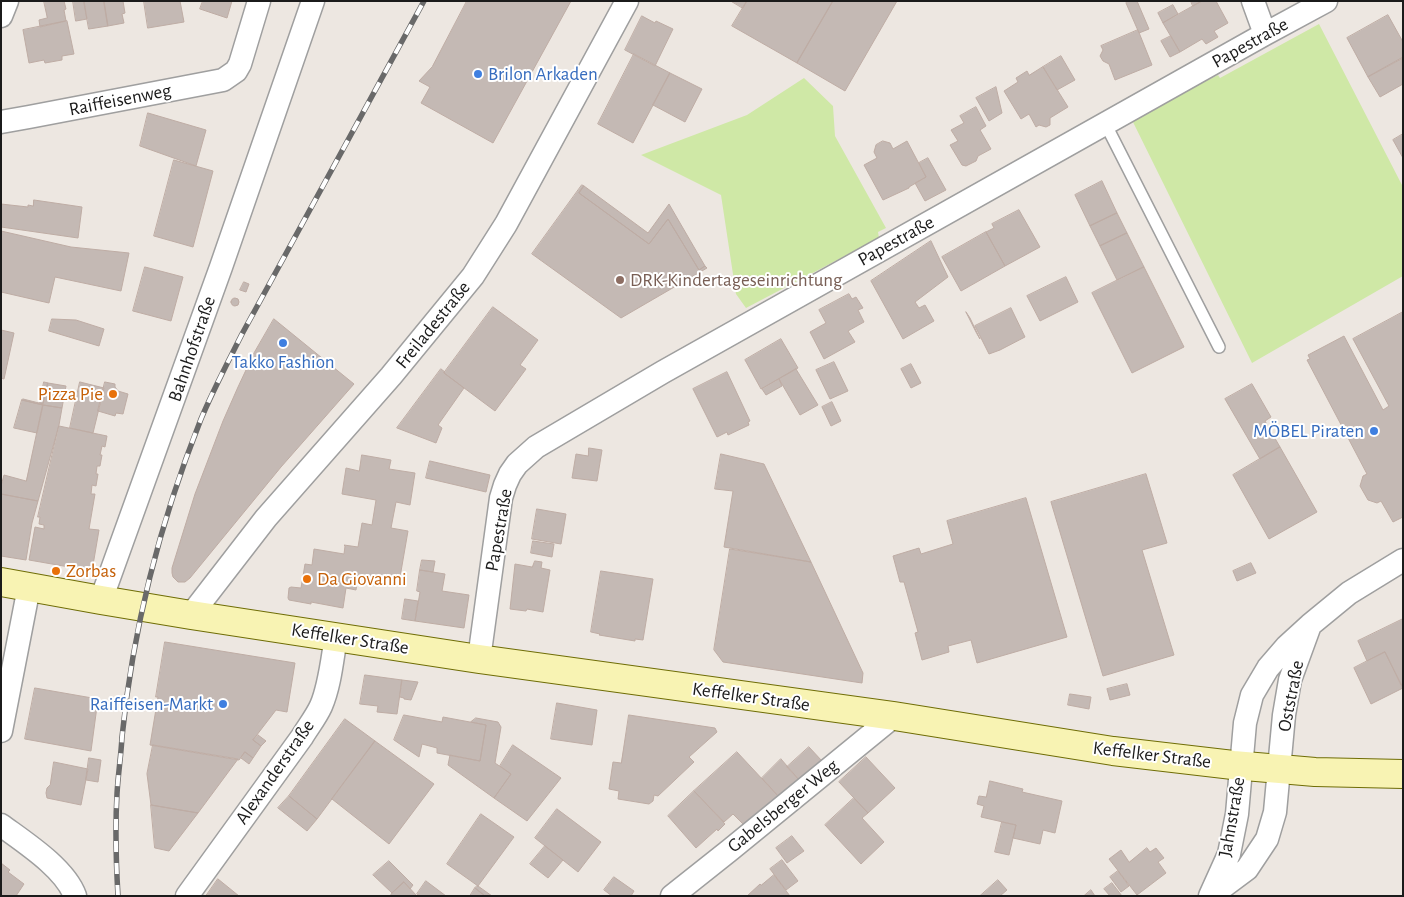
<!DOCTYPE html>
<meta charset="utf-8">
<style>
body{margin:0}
#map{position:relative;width:1404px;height:897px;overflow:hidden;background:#ede7e1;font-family:"Alegreya Sans",sans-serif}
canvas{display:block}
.frame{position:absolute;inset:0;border:2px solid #1b1b1b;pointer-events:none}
</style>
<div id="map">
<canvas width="1404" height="897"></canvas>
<div class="frame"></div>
</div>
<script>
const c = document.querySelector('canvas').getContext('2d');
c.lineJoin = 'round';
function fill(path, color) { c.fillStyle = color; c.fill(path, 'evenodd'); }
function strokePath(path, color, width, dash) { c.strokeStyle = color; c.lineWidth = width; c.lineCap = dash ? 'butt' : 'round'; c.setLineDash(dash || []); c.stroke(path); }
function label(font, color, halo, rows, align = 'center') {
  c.font = font + ' "Alegreya Sans",sans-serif'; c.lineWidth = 4; c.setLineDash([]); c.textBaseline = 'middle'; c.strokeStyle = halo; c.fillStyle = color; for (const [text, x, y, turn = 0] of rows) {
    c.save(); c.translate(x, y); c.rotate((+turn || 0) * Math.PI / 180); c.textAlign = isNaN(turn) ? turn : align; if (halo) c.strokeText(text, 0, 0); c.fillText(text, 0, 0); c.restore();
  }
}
fill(new Path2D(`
 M1319,24l84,163v89l-151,87 -121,-245 87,-43 2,3z
 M804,78l29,28 2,30 51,92 -8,4 1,6 -133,70 -10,-14 -15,-99 -80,-40 106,-40z`), '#cfe8a6');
const building = new Path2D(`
 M44,1h20l2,8 -2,1 2,11 -26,6 -1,-7 8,-2z
 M73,1h11l3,18 -11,2z
 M84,1h20l4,25 -19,3z
 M104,1h19l2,12 -3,1 2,9 -16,3z
 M144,1h36l4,21 -36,6z
 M203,1h29l-5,17 -27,-9z
 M467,1h104l-78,142 -72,-40 9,-16 -11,-6 13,-14z
 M731,1h16l-4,7z
 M747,1h86l-36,62 -65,-37z
 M833,1h64l-52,90 -48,-28z
 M1129,1h8l12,28 -10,4 -13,-30z
 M1191,1h11l-9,5z
 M1202,1h14l12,22 -14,8 4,6 -12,7 -4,-5 -22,13 -17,-29z
 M1173,5l5,9 -15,9 -5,-10z
 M1388,15l15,27v16l-35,19 -21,-39z
 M642,16l13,7 1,-2 17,8 -18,37 -30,-16z
 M67,21l7,33 -12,2v4l-17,3 -1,-3 -15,3 -6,-33z
 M1138,30l14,35 -37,15 -6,-16 -6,-3 -3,-5 3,-6 -2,-4z
 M1171,36l9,16 -10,5 -9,-16z
 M634,54l36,19 -37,70 -35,-19z
 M1061,56l14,24 -18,10 -14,-23z
 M1402,58l1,26 -23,13 -12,-20z
 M1043,67l25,40 -18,11v7l-4,2 -7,-2 -3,2 -7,-13 -8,5 -17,-28 14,-9 -2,-4 11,-7 2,4z
 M670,73l32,16 -17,33 -32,-17z
 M996,87l6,26 -13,8 -13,-23z
 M976,107l10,19 -6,4 11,19 -13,7 -2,5 -10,5 -4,-1 -12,-20 8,-4 -7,-11 13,-7 -4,-7z
 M148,113l58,17 -10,36 -56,-20z
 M1403,134v24l-10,-18z
 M883,141l7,2 3,6 14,-8 19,36 -17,10v1l-26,12 -19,-35 13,-7 -3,-6 2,-7z
 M928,158l18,32 -21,11 -10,-18 11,-6 -7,-14z
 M174,160l39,11 -20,76 -39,-11z
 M1102,181l15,32 -27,13 -15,-31z
 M582,185l2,1 -5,7 70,51 19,-25 31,51 6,-4 2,2 -86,50 -89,-64z
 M584,186l64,47 21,-29 36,62 -6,4 -31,-51 -19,25 -70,-51z
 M34,200l48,7 -4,31 -77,-11v-23l27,3v-2l5,1z
 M1019,210l21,37 -35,19 -19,-34 8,-4 -2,-4z
 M1117,213l10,20 -27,13 -10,-20z
 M1,231l70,16 58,6 -8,38 -66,-14 -6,26 -48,-11z
 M986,232l19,34 -44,25 -19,-34z
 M1127,233l17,34 -27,13 -17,-34z
 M931,241l17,36 -33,25 4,6 6,-3 9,16 -31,18 -32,-58z
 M145,267l38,10 -12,44 -38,-10z
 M1144,267l40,80 -52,26 -40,-80z
 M1066,277l12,25 -38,19 -13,-25z
 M244,282l5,2 -3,8 -6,-2z
 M849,294l3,5 4,-2 7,11 -5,2 6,12 -16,9 7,11 -31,17 -14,-27 16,-9 -7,-13z
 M231 302a4 4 0 1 1 8 0a4 4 0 1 1-8 0Z
 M493,307l45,33 -18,25 6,4 -31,42 -51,-38z
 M1011,308l14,29 -25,13 -11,4 -14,-28z
 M966,312l4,6 10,21 -3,-5z
 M1403,312v205l-10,5 -12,-21 -4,2 -9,-3 -8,-14 3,-10 4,-2 -60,-114 3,-1 -2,-4 36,-19 39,74 6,-4 -36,-67z
 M52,319l24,1 28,9 -5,17 -50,-15z
 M274,319l80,65 -73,83 -91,111 -5,4h-7l-5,-5 -1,-4v-5l23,-74 28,-73 15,-34 16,-34z
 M1,330l13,3 -10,46 -3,-1z
 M781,339l17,29 -37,21 -16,-29z
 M834,362l14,29 -18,8 -14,-29z
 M911,364l10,19 -10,5 -10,-19z
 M441,369l4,3 -1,1 20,15 -26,37 4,3 -6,15 -39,-15z
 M796,369l22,36 -18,10 -21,-36z
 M727,372l23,49 -2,1 1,3 -21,10 -1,-3 -10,5 -24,-48z
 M779,379l3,7 -16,9 -4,-6z
 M44,382l4,1 -5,21 -3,-1z
 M80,382l24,6 -11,45 -23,-5z
 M105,382l10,2v3l3,4 10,3 -5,20 -7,-1 -1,3 -17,-5z
 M48,383l18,3 -4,22 -19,-3z
 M1252,384l19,33 -6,4 15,26 -20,12 -35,-60z
 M23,399l20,5v1l-21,-5z
 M22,400l21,5 -6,28 -23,-5z
 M832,402l9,19 -10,5 -9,-19z
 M43,405l19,3 -3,17 -21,76 -37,-7v-8l3,-11 22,6z
 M59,426l48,10 -2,11 -3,-1 -2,9h2l-2,11h-3l-1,8h2l-2,12 -4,-1 -1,9h4l-6,35 10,1 -7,41 -63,-11 6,-33 9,2v-4l-5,-1 1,-7h-2z
 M1280,447l37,65 -48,27 -36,-64z
 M589,448l13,2 -5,31 -25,-3 4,-24 12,2z
 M721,454l43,10 47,98 -87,-15 9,-56 -18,-2z
 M362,455l29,5 -2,9 26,4 -5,32 -14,-3 -5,26 17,3 -9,52 -41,-7 -2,14 -10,-2 -3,20 -32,-6v2l-22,-4 -1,-2 1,-10 2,-1 10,1 4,-24 7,1 2,-16 30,5 1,-8 -1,-1 14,2 4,-24 10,2 4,-25 -34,-6 4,-26 13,3z
 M430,461l60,14 -4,17 -60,-14z
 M1146,474l21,69 -25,7 32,105 -71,21 -52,-174z
 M1,494l37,7 -6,22 -6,37 -25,-4z
 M1026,498l41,139 -90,26 -6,-23 -23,6 1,6 -27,8 -7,-27 3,-1 -14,-50h-4l-7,-26 26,-8 2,6 32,-10 -6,-23z
 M537,509l29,5 -5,30 -29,-5z
 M533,541l21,3 -2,13 -21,-4z
 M730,549l81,13 52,111 -1,10 -139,-21 -9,-12z
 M422,560l13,1 -2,11 -13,-2z
 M535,561l7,1 -1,6 9,2 -7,42 -16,-3 -1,2 -16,-2 5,-45 17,3z
 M1251,563l5,10 -19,8 -4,-10z
 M420,570l25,4 -3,17 27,4 -5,33 -49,-7 5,-29 -3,-1z
 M601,571l52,8 -10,61 -8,-1v2l-36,-6 1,-1 -9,-2z
 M405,599l13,2 -3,20 -13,-2z
 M1403,619v65l-2,1 -16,-33 -18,9 -9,-20z
 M165,642l130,21 -8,49 -11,-2 -23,30 8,6 -8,12 -8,-6 -6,8 -89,-15 8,-48h-2z
 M1385,652l18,36 -32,16 -17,-36z
 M365,675l37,5 -5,34 -20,-2 1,-6 -18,-2z
 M402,680l16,2 -7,18 -7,-1v-1l-4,-1z
 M1127,684l3,11 -20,5 -3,-11z
 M35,688l63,11 -7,52 -66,-12z
 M1070,694l21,3 -2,12 -21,-4z
 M557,703l40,7 -5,35 -41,-6z
 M404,715l38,7 1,-5 43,8 -6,36 -43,-8v-5l-15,-4 -3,13 -25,-17z
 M629,715l86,13 2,4 -28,25 5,5 -36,34 -4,-1 -1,6 -4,3 -31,-5 1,-8 -10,-2 4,-27 8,1z
 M476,718l22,4 3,5 -6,36 16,11 -17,24 -46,-33 2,-10 30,6 6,-36 -15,-3z
 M345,719l30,22 -58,78 -28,-23z
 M258,735l8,6 -5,5 -8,-6z
 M375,741l59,43 -45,60 -57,-45z
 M153,745l85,14 -40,54 -47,-8 -4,-31z
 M513,745l48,33 -34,43 -33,-23 17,-24 -11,-8z
 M809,747l13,14 -22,20 -13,-14z
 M245,752l8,6 -4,6 -8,-6z
 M737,752l41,44v3l-33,27 -12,-12 -9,8 -30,-31z
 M866,757l29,31 -27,25 -29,-31z
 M89,758l12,2 -3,22 -12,-2z
 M781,759l19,22 -22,18v-3l-16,-18z
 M54,762l34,7 -7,36 -34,-7 -1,-5 1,-5 3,-3z
 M990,781l33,8 -1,3 40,9 -7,32 -12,-3 -3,14 -27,-6 3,-13 -35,-8 3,-11 -7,-2 2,-8 7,1z
 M694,791l31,33 -7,7 -1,-2 -21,19 -28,-32z
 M289,796l28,23 -10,12 -29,-23z
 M854,798l14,15 -6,5 22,24 -23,22 -36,-39z
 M151,805l47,8 -29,38 -14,-3z
 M557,809l44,33 -23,30 -43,-34z
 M481,814l33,23 -36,49 -31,-22z
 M1002,822l14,3 -7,30 -14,-3z
 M792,836l12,15 -17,12 -11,-15z
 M545,846l18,14 -15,18 -18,-14z
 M1147,848l3,4 6,-4 8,10 -6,4 8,11 -29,22 -28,-36 12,-9 8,12z
 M782,860l16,21 -12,9 -16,-21z
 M389,861l24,24 -3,4 -6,-7 -12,11 -19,-18z
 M1,863l9,7 -2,2 16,12 -8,12h-15z
 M1118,871l11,15 -8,6 -11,-15z
 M774,875l16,21h-43l13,-12 1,1z
 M614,877l20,14 -3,5h-19l-8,-6z
 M218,879l21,17h-33z
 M998,880l9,10 -7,6h-20z
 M426,881l20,15h-26l-3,-2z
 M404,882l13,14h-27l2,-3z
 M1112,883l10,13h-12l-6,-7z
 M477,886h1l14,10h-7l-10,-8z
 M475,888l10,8h-15z
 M1091,890l4,6h-11z`);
fill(building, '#c4b9b4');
strokePath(building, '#beaca4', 1);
const lane = new Path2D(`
 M1105,123l114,224`);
const street = new Path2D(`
 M1253,1l12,33
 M1,16l6,-15
 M1,122l28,-5 194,-37 13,-9 4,-7 19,-63
 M101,600l120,-333 92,-266
 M191,615l75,-97 125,-142 82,-100 33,-52 121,-223
 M479,659l22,-161 4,-13 5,-11 7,-10 19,-17 127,-75 602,-338 61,-33
 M1,731l28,-144
 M1,825c23,17 64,43 74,71
 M1212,895l35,-26 20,-30 8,-27 9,-97 6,-35 19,-52
 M187,896l115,-159c6,-10 14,-20 19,-31 9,-21 11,-46 15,-69
 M672,896l58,-46 164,-134
 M1210,896l19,-42 8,-40 8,-91 7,-28 16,-27 19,-22 23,-21 39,-32 54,-33`);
const secondary = new Path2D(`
 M1,582l100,18 90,15 288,44 415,57 219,35 120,14 47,4 35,3 88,2`);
strokePath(lane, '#9f9f9f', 14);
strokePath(street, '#9f9f9f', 25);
strokePath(secondary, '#6f6d06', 30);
strokePath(lane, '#fff', 11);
strokePath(street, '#fff', 22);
strokePath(secondary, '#f8f3b3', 28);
const rail = new Path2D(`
 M118,896c-2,-34 -3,-68 -1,-102 1,-19 4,-38 5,-57 11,-110 38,-215 79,-318 12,-29 27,-57 41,-85l182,-333`);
strokePath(rail, '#696969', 5.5);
strokePath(rail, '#fff', 4, [11]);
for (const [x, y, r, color] of [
 [478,74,5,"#3f7fe0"],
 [620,280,5,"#8d6e63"],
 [283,343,5,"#3f7fe0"],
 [113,394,5,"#e8710a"],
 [1374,431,5,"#3f7fe0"],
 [56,571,5,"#e8710a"],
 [307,579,5,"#e8710a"],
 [223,704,5,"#3f7fe0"]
]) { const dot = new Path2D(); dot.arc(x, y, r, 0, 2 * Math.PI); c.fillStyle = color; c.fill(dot); strokePath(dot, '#fff', 2); }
label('19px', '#1b1b1b', '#fff', [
 ["Papestraße",1250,43,-29],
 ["Raiffeisenweg",120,100,-11],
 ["Papestraße",896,241,-29],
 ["Freiladestraße",433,325,-51],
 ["Bahnhofstraße",192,349,-71],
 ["Papestraße",499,530,-80],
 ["Keffelker Straße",350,639,9],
 ["Oststraße",1291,696,-79],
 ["Keffelker Straße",751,697,8],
 ["Keffelker Straße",1152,755,7],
 ["Alexanderstraße",275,772,-55],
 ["Gabelsberger Weg",783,806,-39],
 ["Jahnstraße",1232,817,-80]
]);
label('19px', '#366cbe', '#fff', [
 ["Brilon Arkaden",488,74,"left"],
 ["Takko Fashion",283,362,"center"],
 ["MÖBEL Piraten",1364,431],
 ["Raiffeisen-Markt",213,704]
], 'right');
label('19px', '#785e54', '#fff', [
 ["DRK-Kindertageseinrichtung",630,280]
], 'left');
label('19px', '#c56008', '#fff', [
 ["Pizza Pie",103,394,"right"],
 ["Zorbas",66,571],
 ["Da Giovanni",317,579]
], 'left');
</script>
